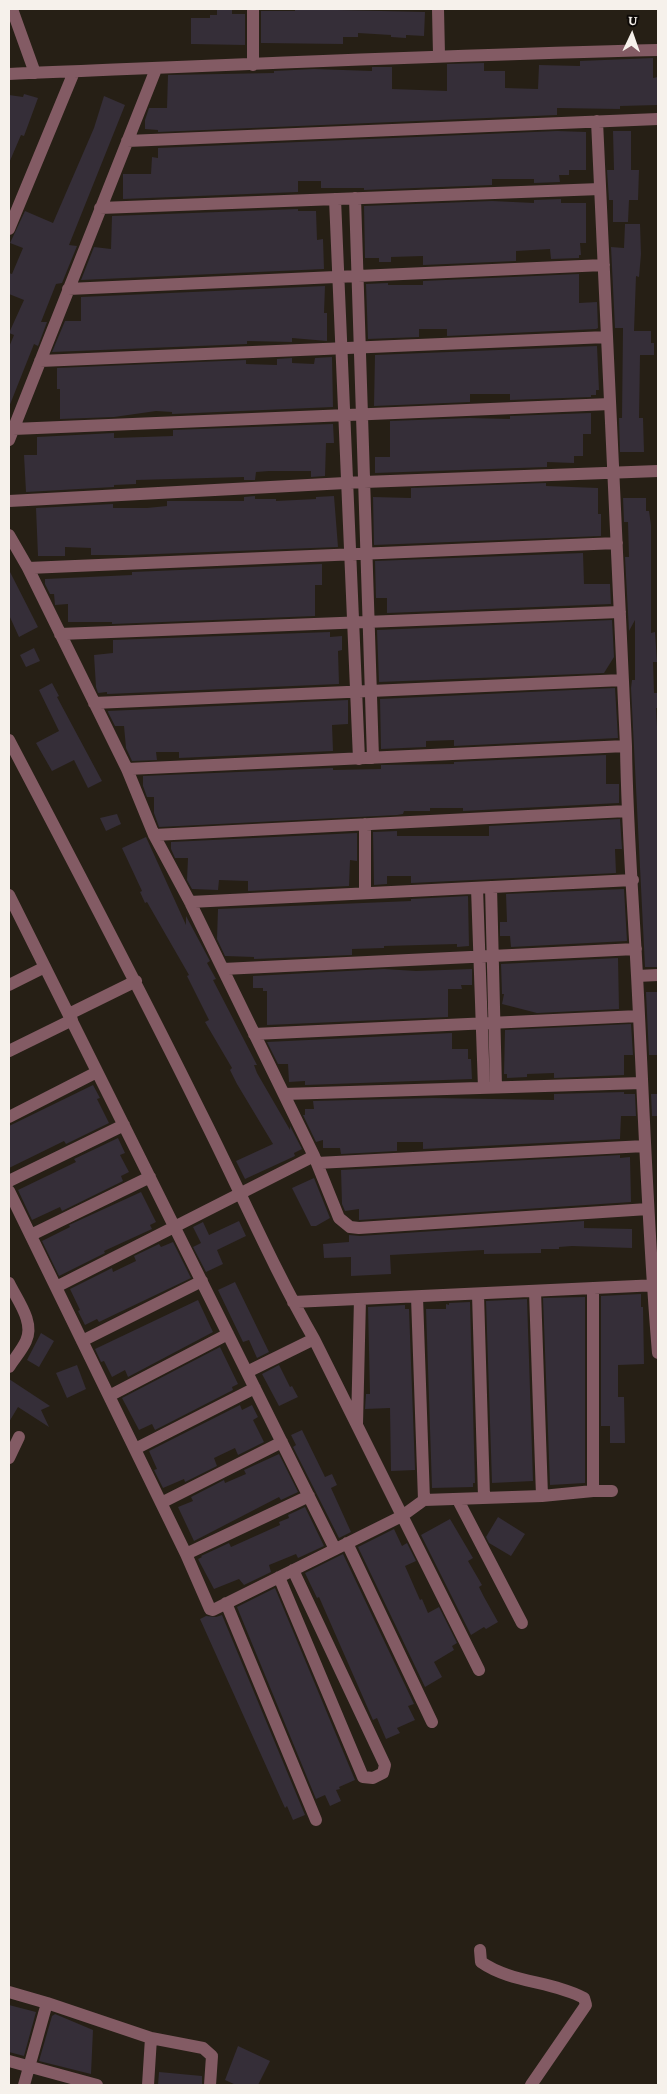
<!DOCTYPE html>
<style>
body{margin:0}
#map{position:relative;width:667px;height:2094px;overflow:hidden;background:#261f15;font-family:"Crimson Pro",serif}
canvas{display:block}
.frame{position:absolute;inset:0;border:10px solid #f6f1eb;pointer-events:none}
.north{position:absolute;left:607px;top:10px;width:50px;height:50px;-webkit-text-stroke:4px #0d0906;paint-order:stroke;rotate:3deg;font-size:14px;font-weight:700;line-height:20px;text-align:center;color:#f6f1eb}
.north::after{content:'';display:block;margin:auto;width:18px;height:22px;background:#f6f1eb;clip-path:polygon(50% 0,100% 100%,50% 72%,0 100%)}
</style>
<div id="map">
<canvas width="667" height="2094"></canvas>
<div class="frame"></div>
<div class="north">U</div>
</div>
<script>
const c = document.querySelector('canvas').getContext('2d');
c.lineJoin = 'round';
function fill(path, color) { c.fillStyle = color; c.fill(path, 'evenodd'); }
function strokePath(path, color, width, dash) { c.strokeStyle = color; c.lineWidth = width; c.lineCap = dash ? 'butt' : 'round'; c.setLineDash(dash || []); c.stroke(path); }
fill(new Path2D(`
 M217,9h15v5h13v31l-54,-1v-26h19v-3h7z
 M295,9l130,3 -1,24 -18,-1v3l-15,-1v-2l-33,-2v4h-15v7l-82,-1v-32h34z
 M653,58v20l5,-1v28l-38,1v3l-63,-1v7l-399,17v-2l-13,-1v-9l4,-12h18l1,-33 106,-2v-2l40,-2 58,2v-4h20v22l55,2v-27l37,-1v8h21v17l33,1 1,-24 41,1v-5z
 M24,94l14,4 -14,38 -3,-1 -12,28v-68l14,2z
 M104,96l21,9 -56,140 8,1 -15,37 -6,1 -15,38h6l-9,24 -4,-2 -25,63v-60l5,-12 -5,-2 15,-33 -15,-6v-21l3,1 11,-26 -13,-5 15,-32 28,12 41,-95z
 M557,131l29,1v38h-17v5h-10l1,7 -26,1v-4h-42v6l-128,5v-2h-43v-7h-23v11l-175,7v-25h28l1,-17 6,1v-10z
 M613,131h18v39h8l-1,30h-9l-1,22h-15v-22h-4l-2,-30h7z
 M561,199v4h25v40h-6l1,12h-2v3l-28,1 -1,-10 -34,2v10l-93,4v-9l-32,1v5h-12v-4h-14l-1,-52 128,-5 42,2v-3z
 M298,209v2h18l1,29 6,-1 1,30 -243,11 13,-33 17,2 1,-33z
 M625,224h15l1,30 -2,23 -3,-1 -2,55h17v12h3v12h-14l-1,63h4l1,34h-24l-1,-34h3l1,-90h-8l-4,-81 13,1z
 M579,274v29l18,-1 1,26 -2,1 -149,7v-7h-28v8l-51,2 -2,-55 22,-1v2h35v-4z
 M325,286l-1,27h3v28l-35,-3v4l-45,-1v3l-195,8 13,-31h16v-24z
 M597,346l2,44h-3v5h-5v2l-81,3v-6h-40v8l-96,4 1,-51z
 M332,357l1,50 -161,7v-2l-16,-1 -42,6 -54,2v-30h-3v-21l189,-8v4l31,1v-6l15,-1v5l22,1 1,-6z
 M591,413v21h-8v22h-9v7l-27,-1v5l-172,6v-16h15v-36l80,-3 40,1v-3z
 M333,424l1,19h-8l-1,33 -14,1v-6h-42l-13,1 -1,8h-11v-3l-108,3v4l-22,1v2l-88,5 -2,-37h13v-18l77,-4v5l59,-2v-6z
 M546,483v3l52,2v26h3v22l-227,9 -1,-48 38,1v-10z
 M255,496v3h21v2l40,-2v-2l18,-1 4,51 -207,8h-40v-7l-26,-1v9h-27l-2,-48 77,-4v4h34l20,-2v-5h77v-4z
 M623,498h23v13h3l2,14v108l4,-1 2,30h-4l1,31h4v15h-2l2,36v15h-1l1,208h-13l-14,-279 1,-8h3v-60l-6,11 -4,-74h4l-1,-35h-4z
 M583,553l1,31h26l1,20 -224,9v-15h-11l-1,-37z
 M322,564v21h-7v31l-203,8v-2h-44v-18l-13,1 -1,-11h-4l-5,-10v-5l87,-4v-3z
 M9,570l29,57 -19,10 -10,-22z
 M612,620l2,37 -10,16 -225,9 -2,-52z
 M330,632v5l12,-1v14l-4,1 1,33 -232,10v-2l-9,1 -2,-6 -2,-32 19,-2v-13z
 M34,648l6,13 -14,6 -6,-12z
 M52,683l7,13 -2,1 45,84 -14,7 -14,-28 -22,11 -16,-28 23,-12 -20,-41z
 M615,688l3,50 -164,8v-6l-28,1v6l-45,2 -1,-50z
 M348,700v24l-16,1 1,26 -154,7v-6h-23l1,8 -25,1 -6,-13 -2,-22h-9l-7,-14v-1z
 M606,755v29h13v19l-156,8v-3h-33v3h-26l-1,3 -6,1 -238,12 -5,-14v-16h-7l-4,-11v-10l190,-8v2l48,-1v-4l73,-1v-2z
 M117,814l4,10 -15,7 -6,-13z
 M620,819l2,30h-7l1,24 -205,10v-7h-24v8l-13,1 -1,-53 24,-1v5h92v-10z
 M357,833v28l-7,-1 -1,26 -101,5v-10l-29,-1 -1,10 -26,-1 -5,-9 1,-22h-13l-4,-9v-7z
 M146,837l40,88v-9l24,45 -3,2 9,16 -3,1 44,85h-3l3,8 33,57v-4l12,23 -8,4 1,3 -50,23 -9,-18 37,-17 -36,-60 -7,-14 2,-2 -27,-46 4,-2 -22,-44 2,-1 -42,-73 -2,1 -5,-11 2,-1 -20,-43z
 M624,889l3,52 -116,6 -1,-11h-10v-14h7l-1,-28z
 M468,896l1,50 -12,1v-3l-73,2v2l-32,1v6l-98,4v-2l-29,-1 -8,-17 1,-30 193,-8v-2z
 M618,958l1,51 -82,4 -35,-9 2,-10h-2l-1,-30z
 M384,969l32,2 56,-2v16h-11l1,4h-14v28l-181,8v-34h-4v-3h-10v-12z
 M646,992h12v63h-9z
 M631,1024l2,31h-9v20l-70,3v-5l-27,1v3l-20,1v-4h-3l1,-44z
 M452,1033v16h16v10h3l1,20 -167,6v-4l-16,1 -1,-18h-10l-11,-22z
 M93,1085l7,13 -3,1 12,24 -43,21 -2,-3 -55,27v-42z
 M624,1092v2h11l1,22h-15l-1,23 -197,10v-7h-26v9l-56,3 -1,-6h-17v-8l-7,2 -13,-27h2v-6h9l-1,-8 120,-3 121,2v-6z
 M651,1094h7v22h-6z
 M118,1138l7,15 -5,2 9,17 -8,4 2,5 -61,30 -2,-4 -28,13 -14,-30 58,-28 -2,-3z
 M620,1155v3l10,-1 1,45 -272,18v-11l-14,2 -3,-7 -1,-34z
 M314,1178l16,40 -14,8h-5l-19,-38z
 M141,1192l15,30 -6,3 2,4 -48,22 1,2 -46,23 -17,-35 28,-14 -1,-2z
 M239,1221l7,15 -29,14 6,14 -17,8 -13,-25 8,-4 -8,-16 10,-5 6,13z
 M584,1221v7l48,1v19l-60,-2 -13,1v2h-18v4l-57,1v-4l-94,5 1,19 -40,2v-19l-27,1 -1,-14 26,-2v-7l11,1z
 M173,1242l18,36 -92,44 -2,-3 -12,6 -7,-14 2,-1 -10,-21 42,-21 1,4 23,-11 -2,-5 25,-12 2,3z
 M235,1282l34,70 -12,6 -8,-18 -6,2 -25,-52z
 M641,1294v13h2l1,57 -26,1v32h6l1,46h-15v-17h-9v-130z
 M585,1297v186l-35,2 -7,-187z
 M527,1299l6,182 -41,2 -6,-182z
 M198,1300l15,32 -85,45 -3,-7 -13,7 -8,-16 -3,1 -6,-13z
 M470,1302l5,181h-2v4l-41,1 -6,-179h20v-5l3,1v-2z
 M405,1305v4h4l6,161 -24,1 -1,-63 -25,1 1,-15h4l-2,-87z
 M41,1333l13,8 -15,26 -12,-7z
 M220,1347l18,37 -6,3 1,3 -78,40 -3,-6 -13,6 -17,-32z
 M77,1365l9,24 -19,9 -11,-25z
 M279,1365l11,22 2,-1 6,11 -19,9 -17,-32z
 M9,1379l41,27 -9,4 8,17 -31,-20 -9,15z
 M240,1405l2,5 10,-5 6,12 -5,3 11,22 -26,13 -3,-7 -21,10 3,8 -32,16 -1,-3 -21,9 -9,-18 3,-1 -8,-18z
 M302,1430l23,47 7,-3 5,11 -6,3 20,44 -12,6 -46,-91 3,-2 -5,-10z
 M279,1454l19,38 -17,8 -2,-3 -85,44 -16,-34 15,-6 -2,-4 33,-17 1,3 21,-9 -2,-4z
 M305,1507l19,39 -26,12 -2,-4 -27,11 2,7 -27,13 -5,-6 -25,10 -16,-30 4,-2 -1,-1 28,-13 2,4 49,-22 -1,-3 10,-4 -1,-3z
 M498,1517l27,17 -14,22 -22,-13 -3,-6z
 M450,1519l23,39 -5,3 14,24 -3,2 5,10 14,25 -12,7 -2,-2 -13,8 -50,-100z
 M394,1529l8,17 5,-3 9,18 -11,5 15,34 2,-1 6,14 11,-6 18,36 -5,3 2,4 -20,12 8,15 -17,10 -67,-140z
 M343,1554l71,150 -6,2 7,14 -18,8 3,5 -14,6 -9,-21 -4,2 -54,-123 -2,1 -12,-25z
 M275,1588l80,192 -16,7 1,2 -4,1 5,11 -11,5 -5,-11 -9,4 -79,-192z
 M222,1615l83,200 -12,5 -6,-14 -2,2 -85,-189 6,-3 10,1z
 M9,2005l27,7 -12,44 -15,-4z
 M55,2014l38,16 -2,44 -52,-13 13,-45z
 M238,2046l32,15 -12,24h-22l-11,-5z
 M159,2072l43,4v9h-44z`), '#352e38');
strokePath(new Path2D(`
 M12,9l23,64
 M253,9v56
 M438,9l1,46
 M9,74c216,-9 433,-19 649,-24
 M597,121l29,625c1,83 8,166 12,249 6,119 10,239 20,358
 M127,141l531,-22
 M355,198l18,560
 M335,199l24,560
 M100,208l500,-19
 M9,229l65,-157
 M68,289l536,-24
 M40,361l567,-24
 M13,429l597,-25
 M9,440l147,-371
 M9,501l355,-19 294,-11
 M9,535l19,33 99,201 27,66 36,67 124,254 25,62 11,9 9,1 289,-19
 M28,568l589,-25
 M60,634l560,-22
 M94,703l529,-23
 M9,740c65,124 130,247 192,373 38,75 71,153 113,226l165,331
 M127,769l499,-23
 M365,824v69
 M154,835l473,-24
 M491,887l5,200
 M477,888l7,200
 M9,895l326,654
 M190,902l443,-22
 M223,969l413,-20
 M637,976l21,-1
 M9,985l36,-18
 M69,1014l67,-33
 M254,1034l385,-18
 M9,1051l63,-31
 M284,1094l358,-11
 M9,1117l88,-45
 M317,1163l328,-17
 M9,1181l115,-56
 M9,1191l177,363 24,55 3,1 189,-94 22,-16 118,-4 51,-5h19
 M31,1235l119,-58
 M9,1283c8,17 26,39 17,58 -4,9 -12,18 -17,26
 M56,1287l258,-131
 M535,1291l7,205
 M478,1294l6,203
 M417,1297l7,203
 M293,1302l365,-17
 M82,1341l120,-60
 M247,1372l67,-33
 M109,1396l119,-62
 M357,1424l3,-125
 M135,1449l120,-61
 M9,1458l10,-21
 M593,1491v-203
 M458,1500l64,123
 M161,1503l121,-61
 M347,1543l85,179
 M186,1554l123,-58
 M279,1577l84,200 10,1 10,-5 2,-8 -92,-195
 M226,1603l90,217
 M480,1950l1,12c30,21 71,19 103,36l2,7 -55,80
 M9,1992l38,11 104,35 52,10 9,8 -2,29
 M9,2061l88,24
 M24,2085l23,-82
 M148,2085l3,-47`), '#835b64', 12);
</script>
